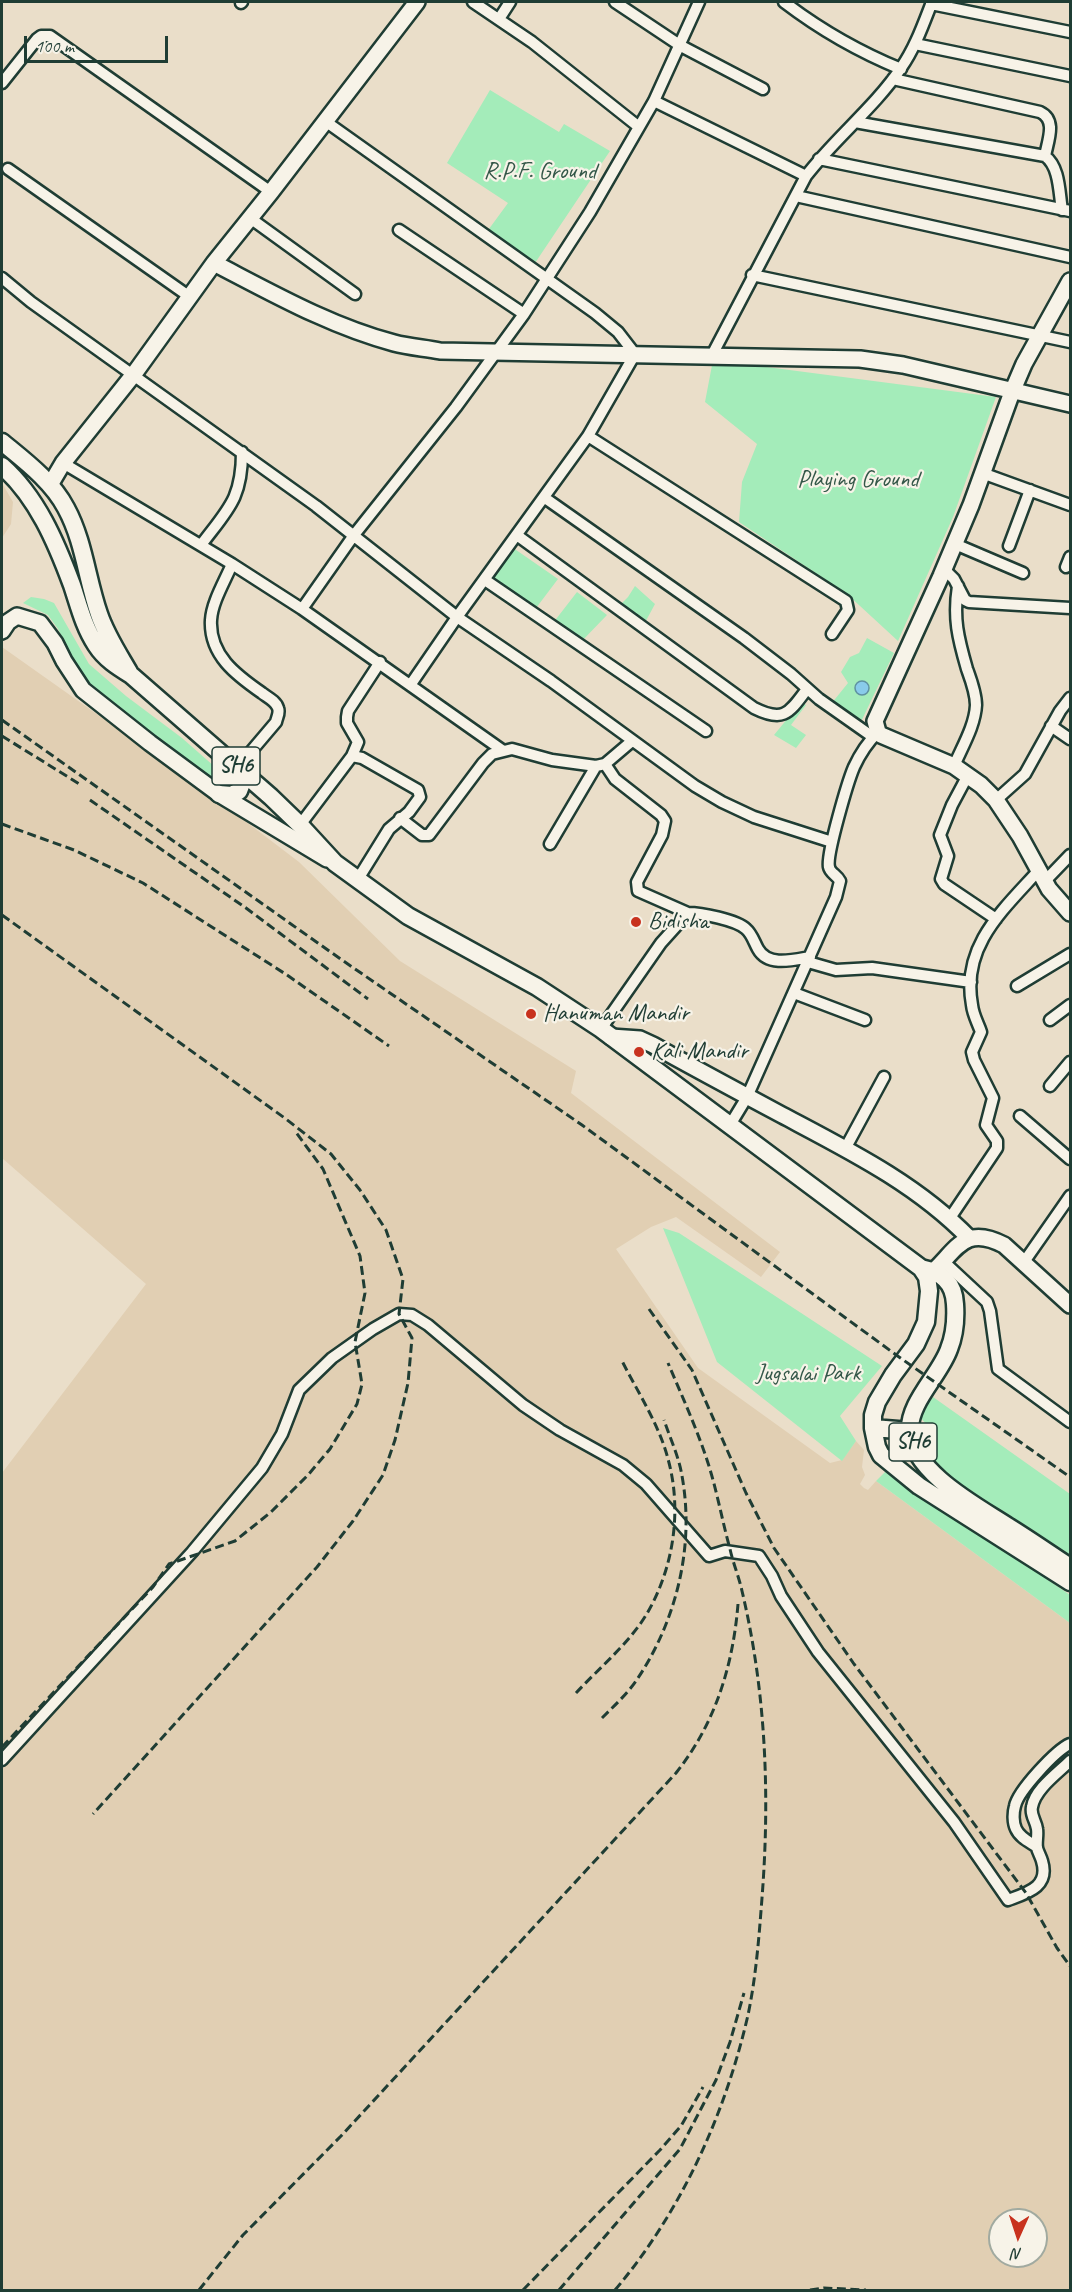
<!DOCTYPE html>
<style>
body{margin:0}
#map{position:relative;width:1072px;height:2292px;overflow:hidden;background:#eadec9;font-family:Caveat,sans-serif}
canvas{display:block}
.frame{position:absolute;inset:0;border:3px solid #1f3d34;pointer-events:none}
.north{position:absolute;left:988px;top:2208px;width:60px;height:60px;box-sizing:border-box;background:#f7f3e8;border:2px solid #a1aaa0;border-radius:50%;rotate:183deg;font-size:16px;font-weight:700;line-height:24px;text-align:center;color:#1f3d34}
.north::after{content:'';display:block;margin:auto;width:21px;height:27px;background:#c8321e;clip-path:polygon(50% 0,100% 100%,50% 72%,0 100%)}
.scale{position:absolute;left:24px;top:36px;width:144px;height:27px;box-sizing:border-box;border:3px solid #1f3d34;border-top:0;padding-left:8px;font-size:18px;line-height:21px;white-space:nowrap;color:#1f3d34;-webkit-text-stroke:4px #f7f3e8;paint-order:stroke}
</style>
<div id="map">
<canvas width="1072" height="2292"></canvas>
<div class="frame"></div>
<div class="north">N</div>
<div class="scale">100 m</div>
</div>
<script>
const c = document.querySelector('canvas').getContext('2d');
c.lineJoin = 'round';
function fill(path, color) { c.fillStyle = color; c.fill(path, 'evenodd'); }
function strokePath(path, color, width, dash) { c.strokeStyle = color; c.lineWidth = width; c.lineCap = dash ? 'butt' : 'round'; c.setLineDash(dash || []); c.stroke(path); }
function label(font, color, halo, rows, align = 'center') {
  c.font = font + ' Caveat,sans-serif'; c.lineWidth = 4.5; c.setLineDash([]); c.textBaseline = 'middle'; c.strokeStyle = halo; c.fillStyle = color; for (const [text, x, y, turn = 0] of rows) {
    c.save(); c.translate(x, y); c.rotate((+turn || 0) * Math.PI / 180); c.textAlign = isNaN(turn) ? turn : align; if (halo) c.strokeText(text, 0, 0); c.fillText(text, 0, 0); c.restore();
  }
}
fill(new Path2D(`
 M2,483l11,19 -2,22 -9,14z
 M2,647l205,145 92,70 101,99 176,110 -5,22 209,159 -19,25 -85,-60 -25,10 -35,22 82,119 132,95 12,-3 14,-19 8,9 -2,17 3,8 -5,9 4,4 4,2 8,-9 194,142v667h-1068v-817l144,-189 -144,-126zM1000,2220h36v36h-36z`), '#e1cfb3');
fill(new Path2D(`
 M490,90l69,42 5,-8 46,27 -77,115 -47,-33 22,-30 -61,-40z
 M713,360l283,37 -43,120 -55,124 -51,-47 -108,-72 3,-40 15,-38 -52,-42z
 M506,543l52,36 -28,37 -51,-35z
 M635,586l20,18 -14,26 -28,-18 15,-15z
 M577,592l30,23 -28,29 -26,-21z
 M31,597l13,2 10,4 35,61 37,32 56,42 41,36 -3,7 -8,1 -128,-100 -26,-53 -10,-14 -25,-12z
 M867,638l27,15 -37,77 -30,-21 21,-26 -7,-11 9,-15 9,-4z
 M801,702l5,3 -15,20 15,10 -10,13 -22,-13z
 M663,1228l16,5 203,133 -42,50 16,25 -14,20 -125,-99z
 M933,1397l137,97v68l-119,-79 -31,-30 8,-27 -10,-11z
 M888,1469l182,126v28l-194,-142z`), '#a4ecba');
const water = new Path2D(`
 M855 688a7 7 0 1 1 14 0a7 7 0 1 1-14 0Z`);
fill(water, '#89cbea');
strokePath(water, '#5f92a1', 1.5);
const street = new Path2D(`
 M473,2l59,40 107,85
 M615,2l66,44 82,43
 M784,2c38,29 73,49 117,67
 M241,3l1,-1
 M931,4l139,28
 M499,19l11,-17
 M915,44l155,32
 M893,79l147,33c17,8 8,28 5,44
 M2,83l35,-44 4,-3h9l221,156
 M654,101l152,75
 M325,121l270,192 23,19 17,22 -47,82 -131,181 -46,67
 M855,122l190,34c15,11 14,37 17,54
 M819,159l251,52
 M8,169l182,128
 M796,196l274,61
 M250,218l105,76
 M399,230l125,84
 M752,275l318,67
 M2,278l29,24 285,204 141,111 94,64 144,105 27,16 32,15 78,25
 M711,357l95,-181c29,-38 68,-68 95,-108 14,-20 22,-43 31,-66
 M588,436l258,165 2,9 -16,24
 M63,463l169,101 70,45 200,141
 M982,473l88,32
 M545,498l199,140 47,36 28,25 54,38
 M518,536l236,172c30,15 35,5 53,-19
 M955,544l68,29
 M201,545c27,-36 41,-46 41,-93
 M1009,546l21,-56
 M232,564c-7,17 -20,38 -21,56 -2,35 25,55 51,73 5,4 14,8 16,15 2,5 -1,9 -2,14l-39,46
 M1066,567l4,-10
 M944,569l10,10 11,21 4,2 101,6
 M485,580l221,151
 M302,609l52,-74 102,-128 68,-93 66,-102 64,-111 45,-99
 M1051,726l19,13
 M352,756l6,-14 -11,-19v-6l1,-6 32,-49
 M605,764l10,15 46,36 4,6 -3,14 -25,47 1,9 50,22
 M954,766c8,-19 21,-40 22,-61 0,-12 -5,-25 -9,-36 -9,-31 -14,-51 -9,-83
 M968,775l-16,30 -12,30 8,21 -7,23 3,5 52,35
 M996,800l29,-26 35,-63 10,-13
 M400,818l22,17h7l54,-72 9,-9 20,-5 40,11 44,6 9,-2 27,-23
 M300,825l52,-69 10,2 56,32 2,7 -11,15 -20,17 -31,50
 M550,844l46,-78
 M1045,881l25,-26
 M808,962l28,8 36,-2 99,14
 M1017,986l53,-32
 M794,993l71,27
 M1050,1020l20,-15
 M601,1029l60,-86 27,-30c13,0 49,7 58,16 6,5 8,13 12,20 10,18 35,11 52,8
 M1050,1086l20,-24
 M1020,1116l50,43
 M730,1125l17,-28 89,-200 4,-16c-3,-6 -10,-8 -11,-14 -3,-12 19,-86 25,-100 6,-13 14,-25 24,-35
 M845,1149l39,-72
 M950,1218l47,-70v-7l-11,-16 7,-27 -19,-38 -2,-8 9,-20c-3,-9 -8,-17 -9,-27 -11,-59 31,-95 67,-135
 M943,1261l44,41 3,9 8,58 72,53
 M1024,1262l46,-66
 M2,1760l190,-208 70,-84 20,-34 17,-44 33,-32 41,-29 26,-15 13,1 16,10 95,80 37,25 63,35 23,19 63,72 16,-5 34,5 13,20 9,20 37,56 136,170 54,78c19,-7 42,-13 34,-39 -1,-4 -4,-9 -5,-13 -1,-6 1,-13 0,-19 -1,-8 -7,-14 -5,-22 3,-18 26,-34 38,-46
 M1037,1847c-7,-5 -17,-9 -21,-18 -3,-6 -3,-16 -1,-23 3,-15 41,-56 55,-62`);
const secondary = new Path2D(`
 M214,263c58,30 116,63 180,80 15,4 31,5 46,8l420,8 43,6 167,39
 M1070,281l-46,83 -12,28 -41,113 -30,71 -66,145 3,11 3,3 73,31 27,19 15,15 24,36 29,53 21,24
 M50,485l13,-22 71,-89 80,-111 57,-71 146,-190
 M2,631l6,-9 9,-6 23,7 15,20 9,18 19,29 67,53 69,51 108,65
 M611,1037l29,2 13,6c43,24 86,47 129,70 66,35 135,69 187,123
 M927,1277c29,-24 35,-54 77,-32l66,60`);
const primary = new Path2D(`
 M2,442c23,19 50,39 64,66 18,33 21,72 33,106 7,21 19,39 30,58
 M2,466c35,31 54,76 70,119 7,21 12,42 24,60 9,14 22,22 35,30l140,122 29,28 35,38 73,53 129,71 64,42 320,239 6,9 2,14 -3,31 -10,22 -23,31 -16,27 -4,13v13l4,19 4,8 38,31 151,96
 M219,794l13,1 7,-4 3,-8 -1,-12
 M921,1268c20,4 33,14 34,36 1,15 0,30 -6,45 -9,26 -41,54 -39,82 3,42 67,75 99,96 21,13 41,27 61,40
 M873,1428l37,3`);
strokePath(street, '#1f3d34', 15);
strokePath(secondary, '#1f3d34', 20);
strokePath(primary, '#1f3d34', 21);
strokePath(street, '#f7f3e8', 10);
strokePath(secondary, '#f7f3e8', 15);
strokePath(primary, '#f7f3e8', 16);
strokePath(new Path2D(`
 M2,720l340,240 240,165 317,232 171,120
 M2,736l79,49
 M90,800l156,108 122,91
 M2,824l72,26 69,33 144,92 102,71
 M2,915l284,204 45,35 29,36 26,40 17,49 -4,35 13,24 -4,45 -13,57 -12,35 -30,46 -36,46 -224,247
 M649,1309l43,61 54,123 28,55 80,116 172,229 31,55 13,18
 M576,1693c24,-26 56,-52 73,-83 25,-45 33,-101 19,-151 -9,-35 -31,-68 -47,-100
 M602,1718c12,-12 25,-24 34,-37 40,-59 59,-134 46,-205 -3,-19 -12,-38 -18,-56
 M2,1747l151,-160 16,-23 66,-23 36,-29 37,-37 22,-26 27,-45 5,-20 -7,-42 10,-49 -5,-37 -37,-87 -28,-38
 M199,2290l44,-55 98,-99 335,-363c39,-49 57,-107 62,-169
 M523,2290l137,-140 21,-24 22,-39
 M559,2290l121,-141 36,-69 14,-38 14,-49
 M615,2290c66,-78 110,-175 133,-275 8,-38 11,-78 14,-117 8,-103 4,-206 -20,-307 -3,-14 -9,-28 -12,-42 -8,-29 -13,-58 -22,-86 -11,-34 -26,-67 -40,-100
 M810,2290l14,-2 42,2`), '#1f3d34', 3, [9, 4.5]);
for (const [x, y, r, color] of [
 [636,922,6,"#c8321e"],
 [531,1014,6,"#c8321e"],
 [639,1052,6,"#c8321e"]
]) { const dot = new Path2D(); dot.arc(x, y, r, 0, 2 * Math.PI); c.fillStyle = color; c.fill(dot); strokePath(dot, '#f7f3e8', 2); }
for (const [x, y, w] of [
 [236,766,48],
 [913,1442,48]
]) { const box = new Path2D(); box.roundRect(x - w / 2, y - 19, w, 38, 4.5); c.fillStyle = '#f7f3e8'; c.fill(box); strokePath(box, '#1f3d34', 1.5); }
label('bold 22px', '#1f3d34', null, [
 ["SH6",236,766],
 ["SH6",913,1442]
]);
label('24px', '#335748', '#f7f3e8', [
 ["R.P.F. Ground",540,172],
 ["Playing Ground",858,480],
 ["Jugsalai Park",808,1374]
]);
label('24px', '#1f3d34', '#f7f3e8', [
 ["Bidisha",648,922],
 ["Hanuman Mandir",543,1014],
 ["Kali Mandir",651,1052]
], 'left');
</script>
